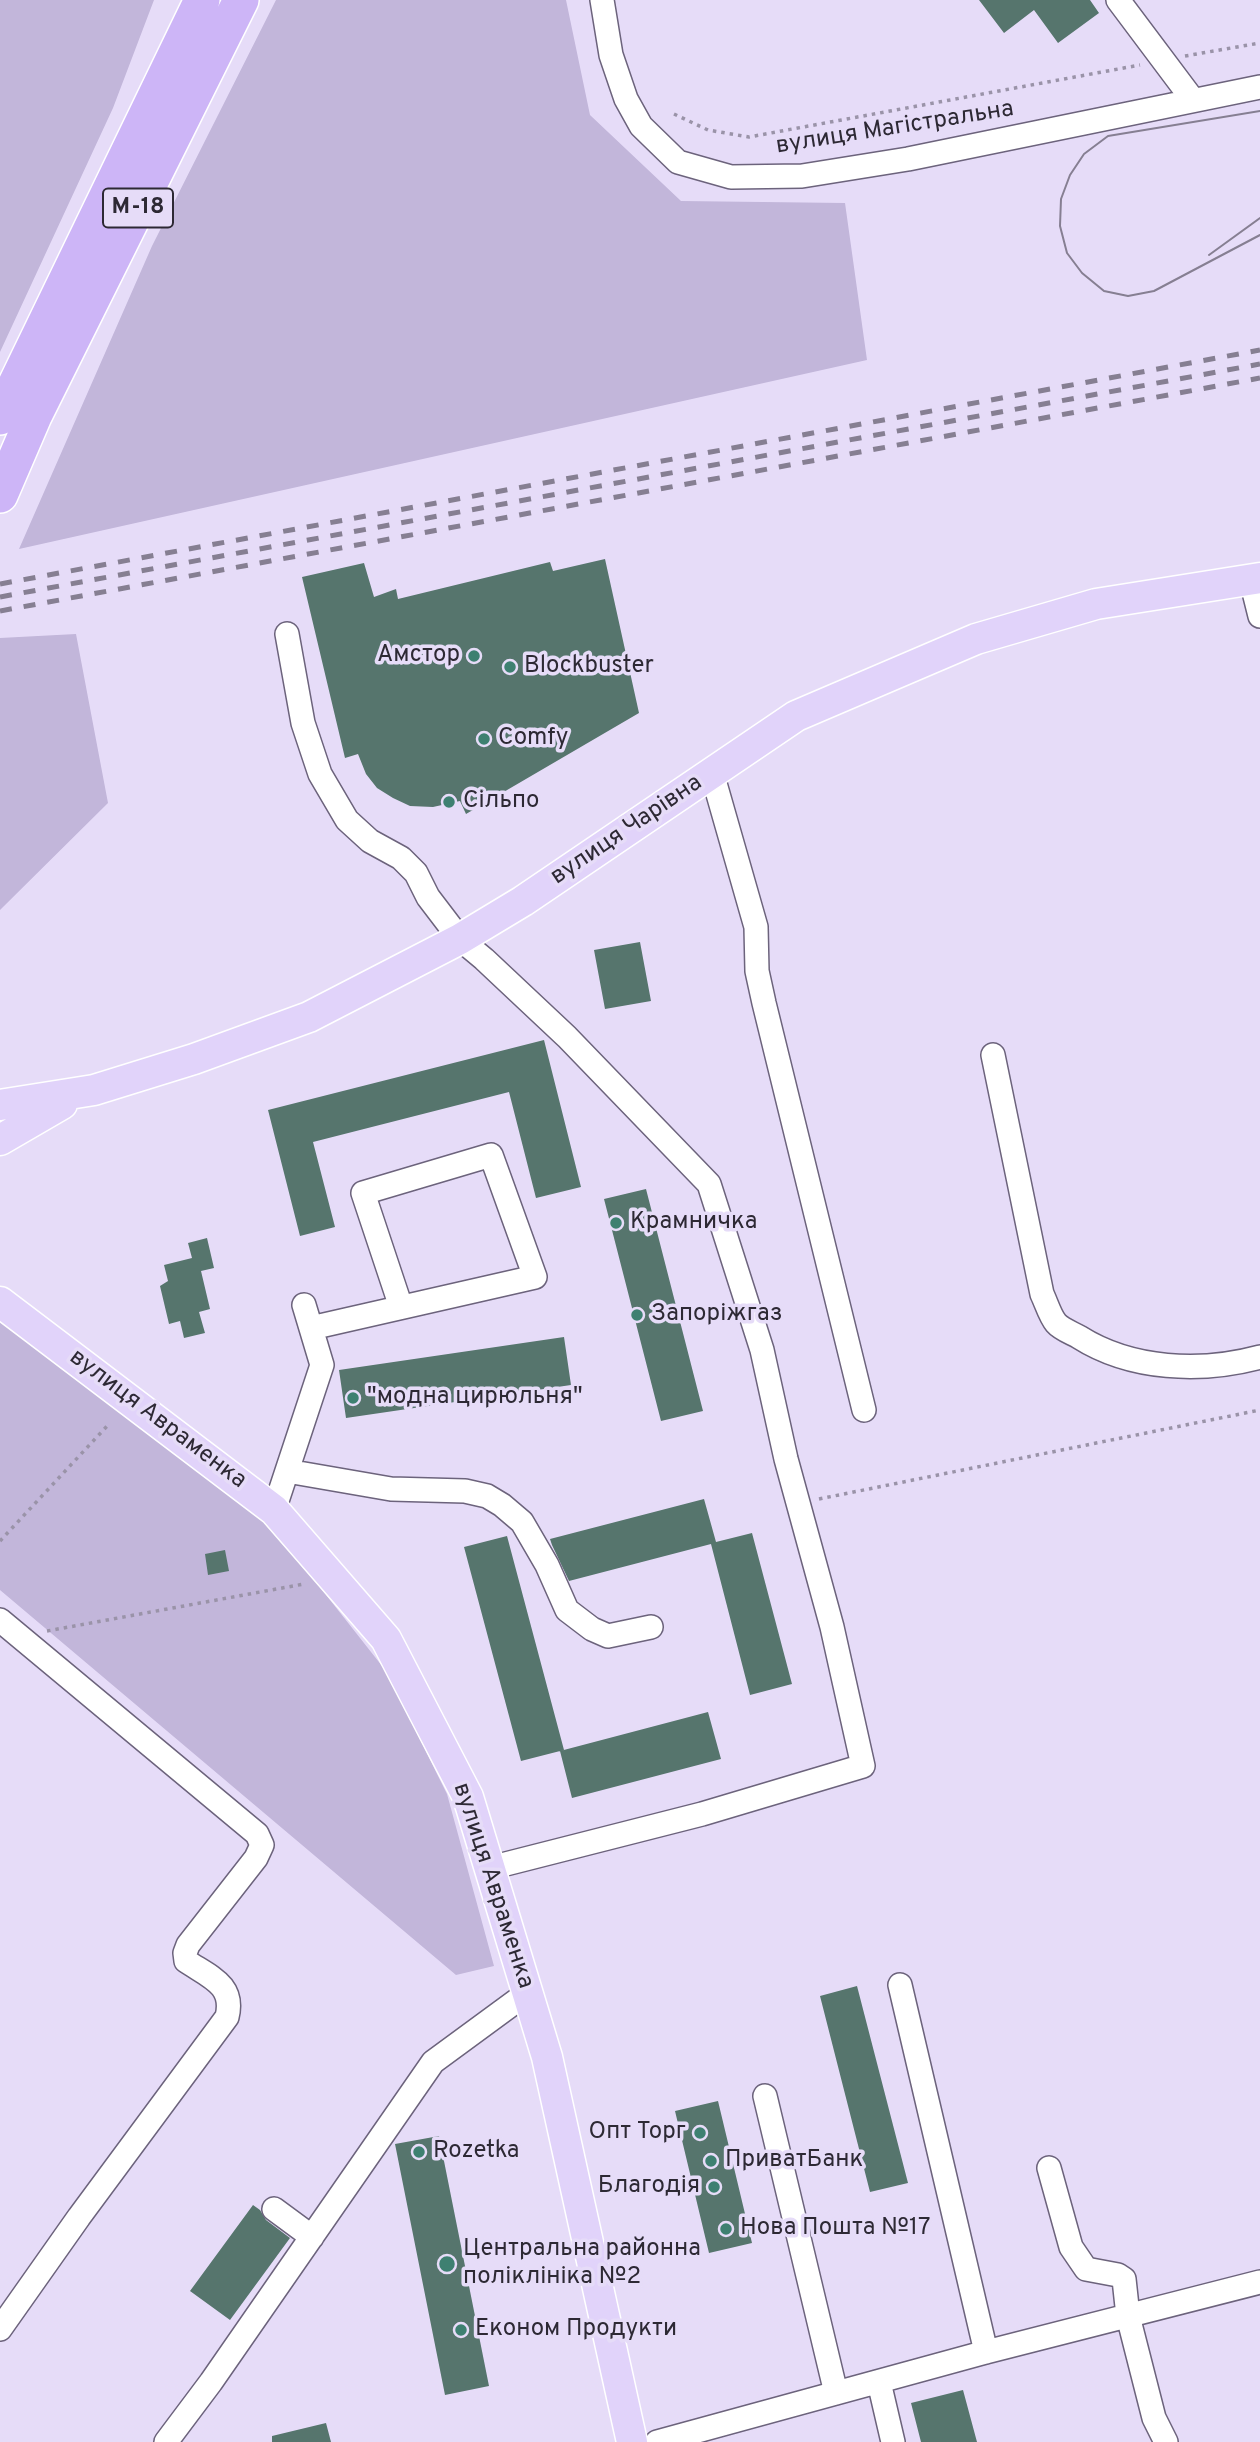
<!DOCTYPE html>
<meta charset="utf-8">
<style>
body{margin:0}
canvas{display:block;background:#e6dcf8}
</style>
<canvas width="1260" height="2442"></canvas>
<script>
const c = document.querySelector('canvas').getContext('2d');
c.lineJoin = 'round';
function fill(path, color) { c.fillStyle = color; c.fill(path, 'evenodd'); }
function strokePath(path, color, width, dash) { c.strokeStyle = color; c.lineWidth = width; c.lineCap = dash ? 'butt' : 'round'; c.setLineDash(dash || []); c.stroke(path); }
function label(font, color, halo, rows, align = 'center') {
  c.font = font + ' Overpass,sans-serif'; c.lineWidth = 7; c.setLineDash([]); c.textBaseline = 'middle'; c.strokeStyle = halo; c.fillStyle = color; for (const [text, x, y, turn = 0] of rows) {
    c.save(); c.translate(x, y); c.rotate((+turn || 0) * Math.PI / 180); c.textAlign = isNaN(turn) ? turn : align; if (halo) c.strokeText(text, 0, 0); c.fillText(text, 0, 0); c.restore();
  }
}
fill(new Path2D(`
 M0,0h154l-41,108 -113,244z
 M276,0h290l24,115 91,86 164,2 22,157 -848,189 133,-303z
 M76,634l32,169 -108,107v-272z
 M0,1320l271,205 115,146 61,123 47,172 -38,9 -456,-385z`), '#c2b6da');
fill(new Path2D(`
 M979,0h111l9,13 -41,30 -24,-33 -30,23z
 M605,559l34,154 -173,101 -6,-13 -27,6 -23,-1 -17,-8 -16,-10 -11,-14 -8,-20 -13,4 -43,-181 62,-14 10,34 22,-8 2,10 152,-37 3,9z
 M640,942l11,59 -46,8 -11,-59z
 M544,1040l37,147 -45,11 -27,-106 -196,50 22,85 -35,9 -32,-126z
 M646,1189l57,222 -42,10 -57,-222z
 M207,1238l7,30 -13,3 9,38 -11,3 6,21 -21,5 -4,-17 -11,3 -9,-38 8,-5 -4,-16 28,-7 -4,-15z
 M564,1337l7,48 -225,33 -7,-48z
 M704,1499l12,43 -4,1 40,-10 40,151 -42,11 -39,-151 -142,37 -17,-36 -2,-6z
 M507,1536l57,214 -43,11 -57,-214z
 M225,1550l4,21 -21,4 -3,-21z
 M708,1712l13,47 -149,39 -12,-47z
 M857,1986l51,197 -38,9 -50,-196z
 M718,2101l34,142 -43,10 -34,-142z
 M439,2136l50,250 -44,9 -50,-251z
 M253,2205l7,5 6,10 24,18 -60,82 -40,-29z
 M963,2390l14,52h-56l-10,-39z
 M326,2423l5,19h-59v-6z`), '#56756d');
const minor = new Path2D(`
 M602,0l9,55 15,44 15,27 37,36 53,15 71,-1 106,-17 352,-72
 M1118,0l75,100
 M1251,580l9,36
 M287,634l16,89 17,51 27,46 23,21 31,17 15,15 12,24 32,42 24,20 83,78 142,147 53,166 24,109 46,168 31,139 -161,48 -212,54
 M712,773l44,154 1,44 7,32 100,407
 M993,1055l49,239c4,8 8,22 14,29 5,6 16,10 23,14 52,33 122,36 181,20
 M311,1328l224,-51 -44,-122 -128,38 38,114
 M287,1471l104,18 74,2 22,5 15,9 20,17 25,43 20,45 25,19 16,7 43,-9
 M274,1510l48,-145 -18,-60
 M0,1620l257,214 5,11 -6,13 -68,87 -3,8 1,8c24,16 49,24 41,56l-148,200 -79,112
 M900,1985l86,367
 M765,2096l71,297
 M1049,2168l22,79 15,22 32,6 6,4 4,37 26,102 12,24
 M274,2209l38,28
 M879,2382l14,60
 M166,2442l45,-60 222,-320 94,-69
 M657,2442l329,-90 274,-70`);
const major = new Path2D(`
 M0,1105l94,-15 100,-31 115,-42 151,-78 63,-38 273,-185 180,-77 120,-35 164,-26
 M0,1140l62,-36
 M0,1302l274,208 112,129 82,158 79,260 85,385`);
const highway = new Path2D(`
 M0,417l202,-417
 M0,495l34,-79 207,-416`);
strokePath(minor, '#6c637c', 26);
strokePath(major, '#fff', 33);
strokePath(highway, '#fff', 38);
strokePath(new Path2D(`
 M1185,56l75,-13
 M674,114l34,16 41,7 391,-72
 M819,1499l441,-89
 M0,1541l109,-117
 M47,1631l257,-47`), '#9a93a8', 3.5, [3.5, 5]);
strokePath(minor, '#fff', 23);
strokePath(major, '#e1d3fa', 30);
strokePath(highway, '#cdb5f7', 35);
strokePath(new Path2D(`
 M1260,111l-152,25 -24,18 -14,21 -9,24 -1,27 7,27 15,20 22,18 24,5 26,-5 106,-56
 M1209,255l51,-37`), '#867f92', 2);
strokePath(new Path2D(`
 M0,584l1260,-234
 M0,597l1260,-233
 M0,611l1260,-233`), '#867f92', 5, [12, 12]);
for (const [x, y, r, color] of [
 [474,656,7,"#3e8071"],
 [510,667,7,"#3e8071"],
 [484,739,7,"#3e8071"],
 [449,802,7,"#3e8071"],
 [616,1223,7,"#3e8071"],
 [637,1315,7,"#3e8071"],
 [353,1398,7,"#3e8071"],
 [700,2133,7,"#3e8071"],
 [419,2152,7,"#3e8071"],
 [711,2161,7,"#3e8071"],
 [714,2187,7,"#3e8071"],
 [726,2229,7,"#3e8071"],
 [447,2264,9,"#3e8071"],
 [461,2330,7,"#3e8071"]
]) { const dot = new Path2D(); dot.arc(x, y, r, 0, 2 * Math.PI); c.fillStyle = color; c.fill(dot); strokePath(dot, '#e6dcf8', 2.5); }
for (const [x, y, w] of [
 [138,208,70]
]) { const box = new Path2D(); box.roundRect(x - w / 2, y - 19.5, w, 39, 5); c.fillStyle = '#e6dcf8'; c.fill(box); strokePath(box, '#2d2934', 2); }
label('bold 23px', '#2d2934', null, [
 ["М-18",138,208]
]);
label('24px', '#2d2934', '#e6dcf8', [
 ["вулиця Магістральна",895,129,-9],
 ["вулиця Чарівна",627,831,-34],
 ["вулиця Авраменка",157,1420,37],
 ["вулиця Авраменка",492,1886,72]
]);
label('24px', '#2d2934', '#e6dcf8', [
 ["Амстор",460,656,"right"],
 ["Blockbuster",524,667],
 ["Comfy",498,739],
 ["Сільпо",463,802],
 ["Крамничка",630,1223],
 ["Запоріжгаз",651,1315],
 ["\"модна цирюльня\"",367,1398],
 ["Опт Торг",686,2133,"right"],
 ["Rozetka",433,2152],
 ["ПриватБанк",725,2161],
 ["Благодія",700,2187,"right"],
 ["Нова Пошта №17",740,2229],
 ["Центральна районна",463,2250],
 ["поліклініка №2",463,2278],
 ["Економ Продукти",475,2330]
], 'left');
</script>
